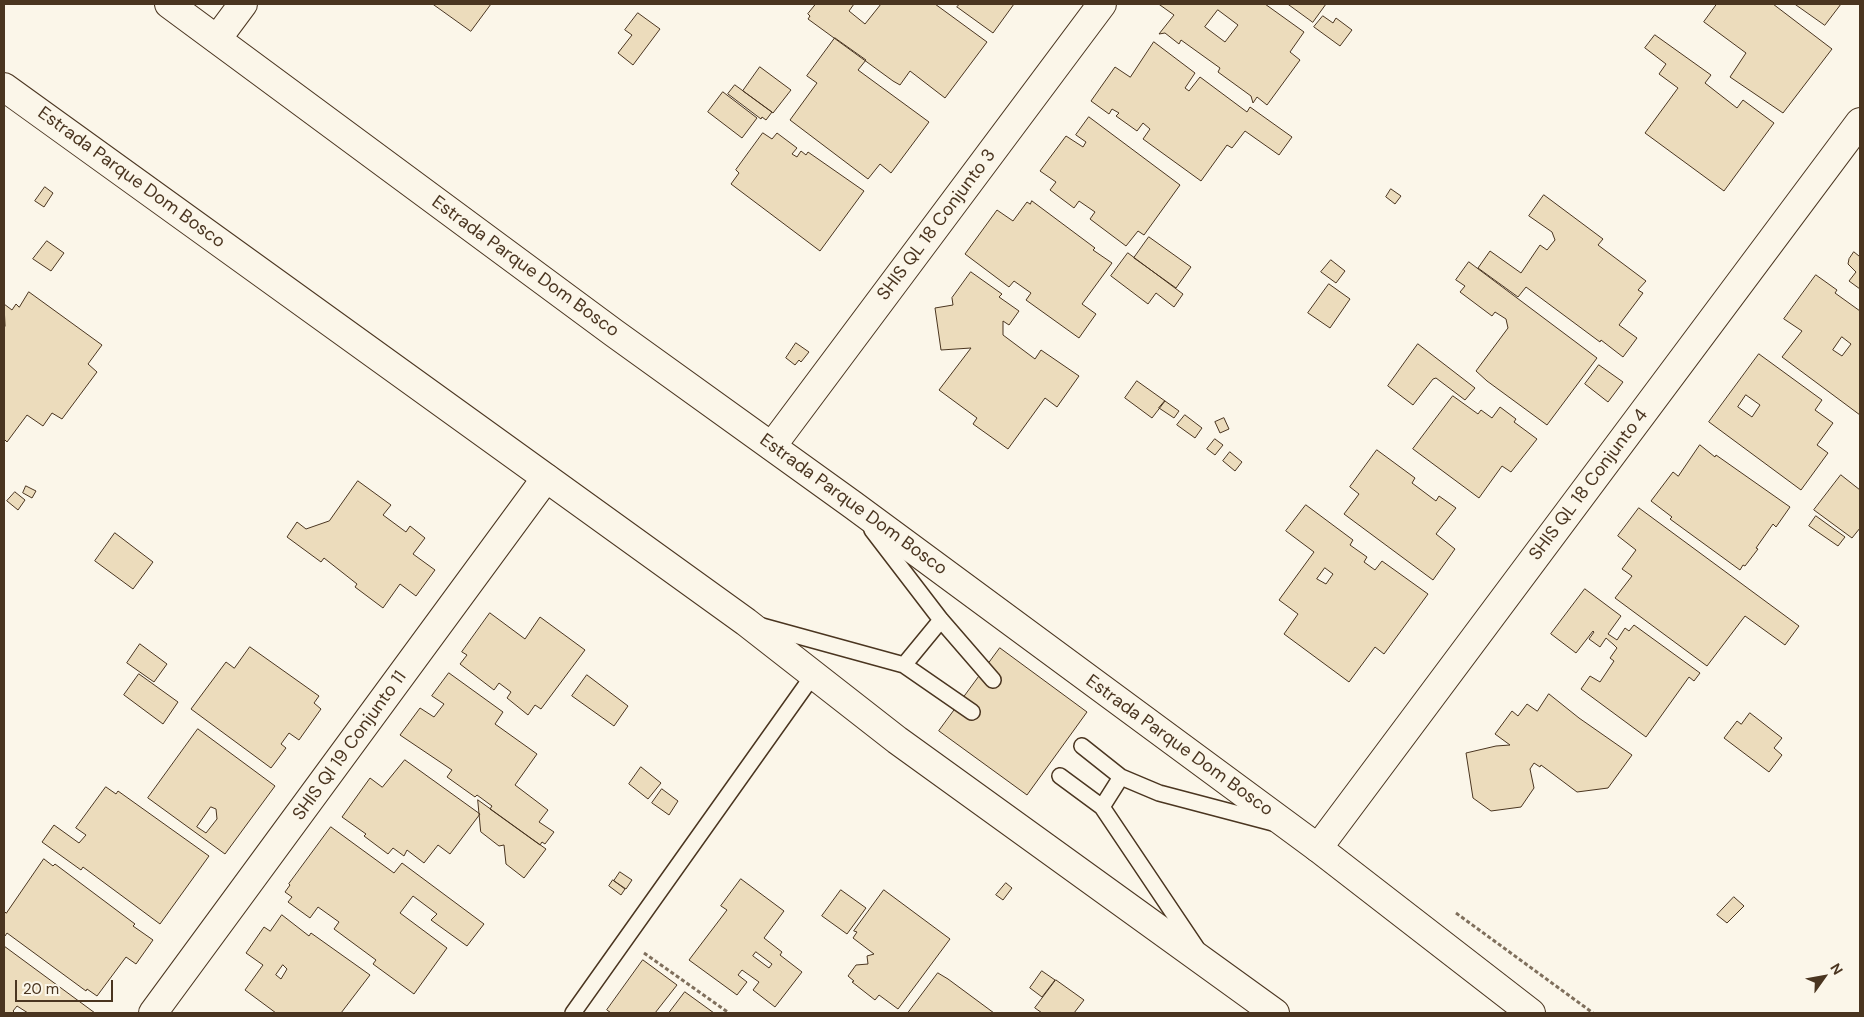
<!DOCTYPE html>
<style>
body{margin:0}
#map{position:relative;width:1864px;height:1017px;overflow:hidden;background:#fbf6e9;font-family:"DM Sans",sans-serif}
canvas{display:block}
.frame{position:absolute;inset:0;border:5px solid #4a3520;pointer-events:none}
.north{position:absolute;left:1799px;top:952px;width:50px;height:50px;-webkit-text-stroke:4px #fbf6e9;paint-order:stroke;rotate:58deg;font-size:14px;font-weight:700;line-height:20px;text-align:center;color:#4a3520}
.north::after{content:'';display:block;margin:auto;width:18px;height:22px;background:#4a3520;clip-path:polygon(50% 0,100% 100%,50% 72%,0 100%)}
.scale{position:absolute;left:15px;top:980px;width:98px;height:22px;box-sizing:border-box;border:2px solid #4a3520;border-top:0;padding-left:6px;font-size:15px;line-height:18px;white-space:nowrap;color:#4a3520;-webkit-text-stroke:4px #fbf6e9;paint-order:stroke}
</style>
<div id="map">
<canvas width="1864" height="1017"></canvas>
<div class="frame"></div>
<div class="north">N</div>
<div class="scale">20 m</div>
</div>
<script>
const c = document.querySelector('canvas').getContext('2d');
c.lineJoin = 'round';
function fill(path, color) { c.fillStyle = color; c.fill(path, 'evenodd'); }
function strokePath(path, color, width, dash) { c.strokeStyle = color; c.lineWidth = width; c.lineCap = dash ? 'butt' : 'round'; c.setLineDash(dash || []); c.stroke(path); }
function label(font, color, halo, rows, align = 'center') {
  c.font = font + ' "DM Sans",sans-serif'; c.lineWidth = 4; c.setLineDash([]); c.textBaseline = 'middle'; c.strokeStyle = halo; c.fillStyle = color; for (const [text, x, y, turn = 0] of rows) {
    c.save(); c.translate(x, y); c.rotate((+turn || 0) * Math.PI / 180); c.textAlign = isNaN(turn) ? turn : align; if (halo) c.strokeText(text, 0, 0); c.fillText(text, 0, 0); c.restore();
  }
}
const building = new Path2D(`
 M433,4h58l-20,27z
 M816,4h38l-5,7 16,13 16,-20h54l52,38 -42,56 -35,-27 -10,14 -7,-4 -85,-62 2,-3 -2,-2z
 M960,4h54l-21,29 -36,-26z
 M1161,4h104l39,28 -14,20 10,8 -33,45 -10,-8 -4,6 -2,-7 -33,-24 2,-4 -39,-28 -2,4 -14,-11 -6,1 15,-19 -14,-10zM1218,10l20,15 -13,17 -20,-15z
 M1288,4h38l-13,18z
 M1717,4h56l59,45 -49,64 -53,-36 16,-24 -42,-31z
 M1795,4h46l-16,21z
 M638,13l22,16 -27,36 -15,-12 14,-18 -7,-5z
 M1323,16l10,7 3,-5 16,12 -12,16 -26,-19z
 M1655,35l56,40 -6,8 32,25 6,-8 31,23 -50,68 -79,-58 33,-45 -19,-14 7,-10 -21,-16z
 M835,38l31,22 -8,10 71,52 -38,51 -11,-9 -12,15 -78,-59 27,-37 -10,-7z
 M1154,42l41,31 -10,15 4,3 11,-14 47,35 3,-5 42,30 -13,18 -34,-24 -13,17 -5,-3 -26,36 -58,-42 7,-10 -7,-6 -6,8 -21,-15 3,-3 -7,-4 -3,5 -18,-13 24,-34 15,10z
 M760,67l31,23 -18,23 -30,-22z
 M735,85l37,27 -6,8 -4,-3 -1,2 -33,-25z
 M723,92l34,26 -15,20 -34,-26z
 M1089,117l91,68 -36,50 -6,-4 -12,15 -36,-27 5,-7 -16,-11 -5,7 -24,-18 6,-8 -16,-11 26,-35 17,11 3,-5 -10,-7z
 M763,133l9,6 5,-6 20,15 -5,6 5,3 4,-6 5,4 2,-3 56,39 -44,60 -89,-67 8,-11 -3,-3z
 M45,187l8,6 -9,14 -9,-6z
 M1391,189l10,7 -6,8 -9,-7z
 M1544,195l59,44 -5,6 48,36 -8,9 5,3 -24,32 18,13 -14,19 -22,-17 -1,2 -74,-55 -8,10 -40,-29 12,-17 31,22 19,-28 7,5 8,-10 -3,-8 -23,-16z
 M1032,201l63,47 -2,2 19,13 -30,41 14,10 -17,24 -53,-38 5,-7 -17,-12 -5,6 -44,-33 32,-44 16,11 14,-19 3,2z
 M1149,237l42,30 -15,21 -42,-30z
 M47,241l17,12 -13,18 -18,-12z
 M1854,252l5,4 1,-1v34l-11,-8 7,-9 -8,-8 1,-5z
 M1128,253l55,41 -9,13 -18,-14 -8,11 -37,-28z
 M1331,260l14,11 -9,12 -15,-11z
 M1469,262l128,96 -50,67 -60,-44 -11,-10 32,-43 -2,-9 -11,-7 -3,4 -32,-24 5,-6 -9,-6z
 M971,272l31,22 -3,3 20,14 -10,14 -6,-4v14l32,24 6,-9 38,26 -22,31 -12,-9 -37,51 -35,-25 4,-6 -38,-28 32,-42 -30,2 -6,-42 18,-3 -1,-7z
 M1816,275l21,15 -2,3 25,18v104l-78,-58 20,-26 -18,-12zM1842,337l9,7 -9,12 -9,-6z
 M1329,284l21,15 -20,29 -22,-15z
 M29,292l73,53 -14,19 9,8 -35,47 -10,-6 -9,13 -16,-11 -20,27 -3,-3v-111l1,-2 -1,-22 8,6 4,-6 3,3z
 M796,343l13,9 -8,10 -2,-2 -4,5 -9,-7z
 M1418,344l57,44 -10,12 -29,-22 -3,1 -20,26 -25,-19z
 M1759,354l63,46 -7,10 18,13 -16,22 11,8 -27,37 -92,-68zM1746,395l14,10 -8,12 -14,-10z
 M1599,365l24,17 -15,20 -23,-18z
 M1137,381l28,20 -13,17 -27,-20z
 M1453,396l25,18 3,-4 11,8 8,-11 16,12 -2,3 23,17 -26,33 -9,-6 -23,32 -66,-49z
 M1165,401l14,10 -5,7 -15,-10z
 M1185,415l17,13 -7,10 -18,-13z
 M1224,418l5,11 -9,4 -5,-11z
 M1215,439l8,6 -8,10 -8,-6z
 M1700,445l15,12 1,-2 74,52 -14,20 -3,-3 -17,24 2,1 -13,17 -2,-1 -3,5 -70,-51 2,-2 -21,-16 22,-29 5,4z
 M1377,450l38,28 -3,5 24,18 3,-5 17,12 -20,26 19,15 -22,31 -89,-66 15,-20 -9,-7z
 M1230,452l12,10 -7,9 -12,-10z
 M1841,475l19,15v38l-8,10 -38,-28z
 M358,481l33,24 -8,10 23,17 4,-6 15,12 -12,16 22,16 -19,26 -16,-12 -17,24 -28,-21 2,-3 -33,-26 -3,4 -34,-25 10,-15 9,7 23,-8z
 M26,486l10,5 -4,7 -9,-5z
 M15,492l10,8 -7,10 -11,-9z
 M1306,505l47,35 -3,5 17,12 -3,5 11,8 7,-9 46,33 -44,60 -9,-7 -26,35 -65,-48 14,-20 -19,-14 35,-48 -28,-21zM1325,568l8,6 -7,10 -9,-5z
 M1639,508l160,118 -14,19 -40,-29 -38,50 -92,-68 17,-22 -10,-7 14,-19 -18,-14z
 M1816,516l29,21 -7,9 -29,-20z
 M115,533l38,29 -20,27 -38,-28z
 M1585,589l36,27 -13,18 9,6 8,-12 4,3 5,-6 66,48 -6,8 -5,-4 -43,60 -65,-48 9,-13 10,6 14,-21 -4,-3 7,-10 -3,-3 -8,-7 -6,9 -11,-8 5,-7 -1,-1 -17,22 -25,-19z
 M490,613l35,26 15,-22 45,33 -44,59 -6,-4 -7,10 -21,-17 4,-6 -12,-9 -5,7 -34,-26 7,-9 -5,-3z
 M140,644l27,20 -13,18 -27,-19z
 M250,647l69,49 -5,7 7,6 -22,31 -10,-7 -8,11 5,4 -15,20 -80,-59 35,-47 8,6z
 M1000,648l87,64 -60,83 -88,-64z
 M449,673l54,39 -8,12 42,30 -22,31 33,25 -9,12 15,10 -9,12 -3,-2 -2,3 -50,-36 2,-3 -15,-11 -2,2 -28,-20 5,-7 -52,-35 20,-27 14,9 10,-13 -12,-8z
 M139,674l39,28 -15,22 -39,-29z
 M587,675l41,31 -14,20 -42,-30z
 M1549,694l30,24 53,37 -24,33 -31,4 -36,-27 -1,2 -6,-4 -4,6 4,19 -13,19 -30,4 -18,-13 -7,-45 30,-7 14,-1 -15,-11 17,-23 6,5 9,-12 10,7z
 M1750,713l32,25 -8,10 8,7 -13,17 -45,-34 13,-17 4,3z
 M198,729l77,57 -50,68 -77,-56zM211,807l5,2 1,10 -11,14 -9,-6z
 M405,760l75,54 -30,40 -12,-9 -14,18 -17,-13 -3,6 -11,-8 -5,6 -24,-18 2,-2 -24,-17 28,-39 12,9z
 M641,767l20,16 -13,16 -19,-15z
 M106,787l10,7 2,-3 91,65 -49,68 -77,-57 -2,3 -39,-28 12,-17 25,18 7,-8 -10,-7z
 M662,789l16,12 -9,14 -17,-12z
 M478,800l68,49 -22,29 -18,-14 -2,-19 -5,1 -18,-14z
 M331,827l63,46 8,-10 82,61 -17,22 -36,-26 6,-6 -24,-18 -13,17 47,35 -33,46 -41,-30 3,-4 -42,-31 5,-7 -21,-15 -8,11 -22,-16 4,-5 -7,-5 5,-7 -1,-1z
 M44,859l9,7 2,-2 80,60 -2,2 20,14 -17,24 -10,-7 -29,39 -10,-7 -1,2 -79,-58 -2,3 -1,-1v-24l2,2z
 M620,872l12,8 -6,9 -12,-8z
 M741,879l43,32 -20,27 18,14 -2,3 22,17 -27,35 -22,-17 6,-8 -17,-12 -4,5 9,7 -10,13 -48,-35 38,-50 -6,-4zM756,952l16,12 -3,4 -16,-12z
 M613,880l12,9 -4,6 -12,-9z
 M1006,883l6,5 -9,12 -7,-5z
 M841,890l25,18 -19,26 -25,-18z
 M884,890l66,49 -52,70 -19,-14 -4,5 -23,-18 2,-1 -6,-5 8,-11 12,-1 -1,-8 7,-2 -21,-16 4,-6 -3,-1z
 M1734,897l10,9 -17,17 -10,-8z
 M282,915l27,21 2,-3 59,42 -29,38h-65l-31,-23 18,-25 -17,-12 18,-26 6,4zM283,965l4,4 -6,10 -5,-4z
 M4,946l91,67h-67l-11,-7 -4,5 2,2h-11z
 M643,960l34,25 -22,28h-44l-4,-3z
 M1042,971l13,9 -13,17 -12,-9z
 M938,973l10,6 46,34h-86z
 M1056,980l28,20 -10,13h-32l-7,-5z
 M685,992l29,21h-45z`);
fill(building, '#ecdcbc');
strokePath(building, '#4a3520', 1);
const lane = new Path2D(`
 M872,530l69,90 52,60
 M762,626l142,39 68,47
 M904,665l37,-45
 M1082,746l39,31 38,16 114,30
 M1060,776l42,31 94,140
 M1102,807l19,-30
 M573,1013l241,-339`);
const street = new Path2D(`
 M217,39l26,-35
 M772,446l330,-442
 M1318,848l542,-726
 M153,1013l393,-535`);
const primary = new Path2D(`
 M169,4l445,329 239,172 465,343 213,165
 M4,87l742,535 151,118 378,273`);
strokePath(lane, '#4a3520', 18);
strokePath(street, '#4a3520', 30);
strokePath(primary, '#4a3520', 30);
strokePath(new Path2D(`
 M1456,913l137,100
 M644,953l85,60`), '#7f6f5c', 3, [4, 2.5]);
strokePath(lane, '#fbf6e9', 15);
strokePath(street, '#fbf6e9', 28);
strokePath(primary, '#fbf6e9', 28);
label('18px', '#4a3520', '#fbf6e9', [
 ["Estrada Parque Dom Bosco",131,178,36],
 ["SHIS QL 18 Conjunto 3",937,225,-53],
 ["Estrada Parque Dom Bosco",525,267,36],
 ["SHIS QL 18 Conjunto 4",1589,485,-53],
 ["Estrada Parque Dom Bosco",853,505,36],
 ["SHIS QI 19 Conjunto 11",350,746,-54],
 ["Estrada Parque Dom Bosco",1179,746,36]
]);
</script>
